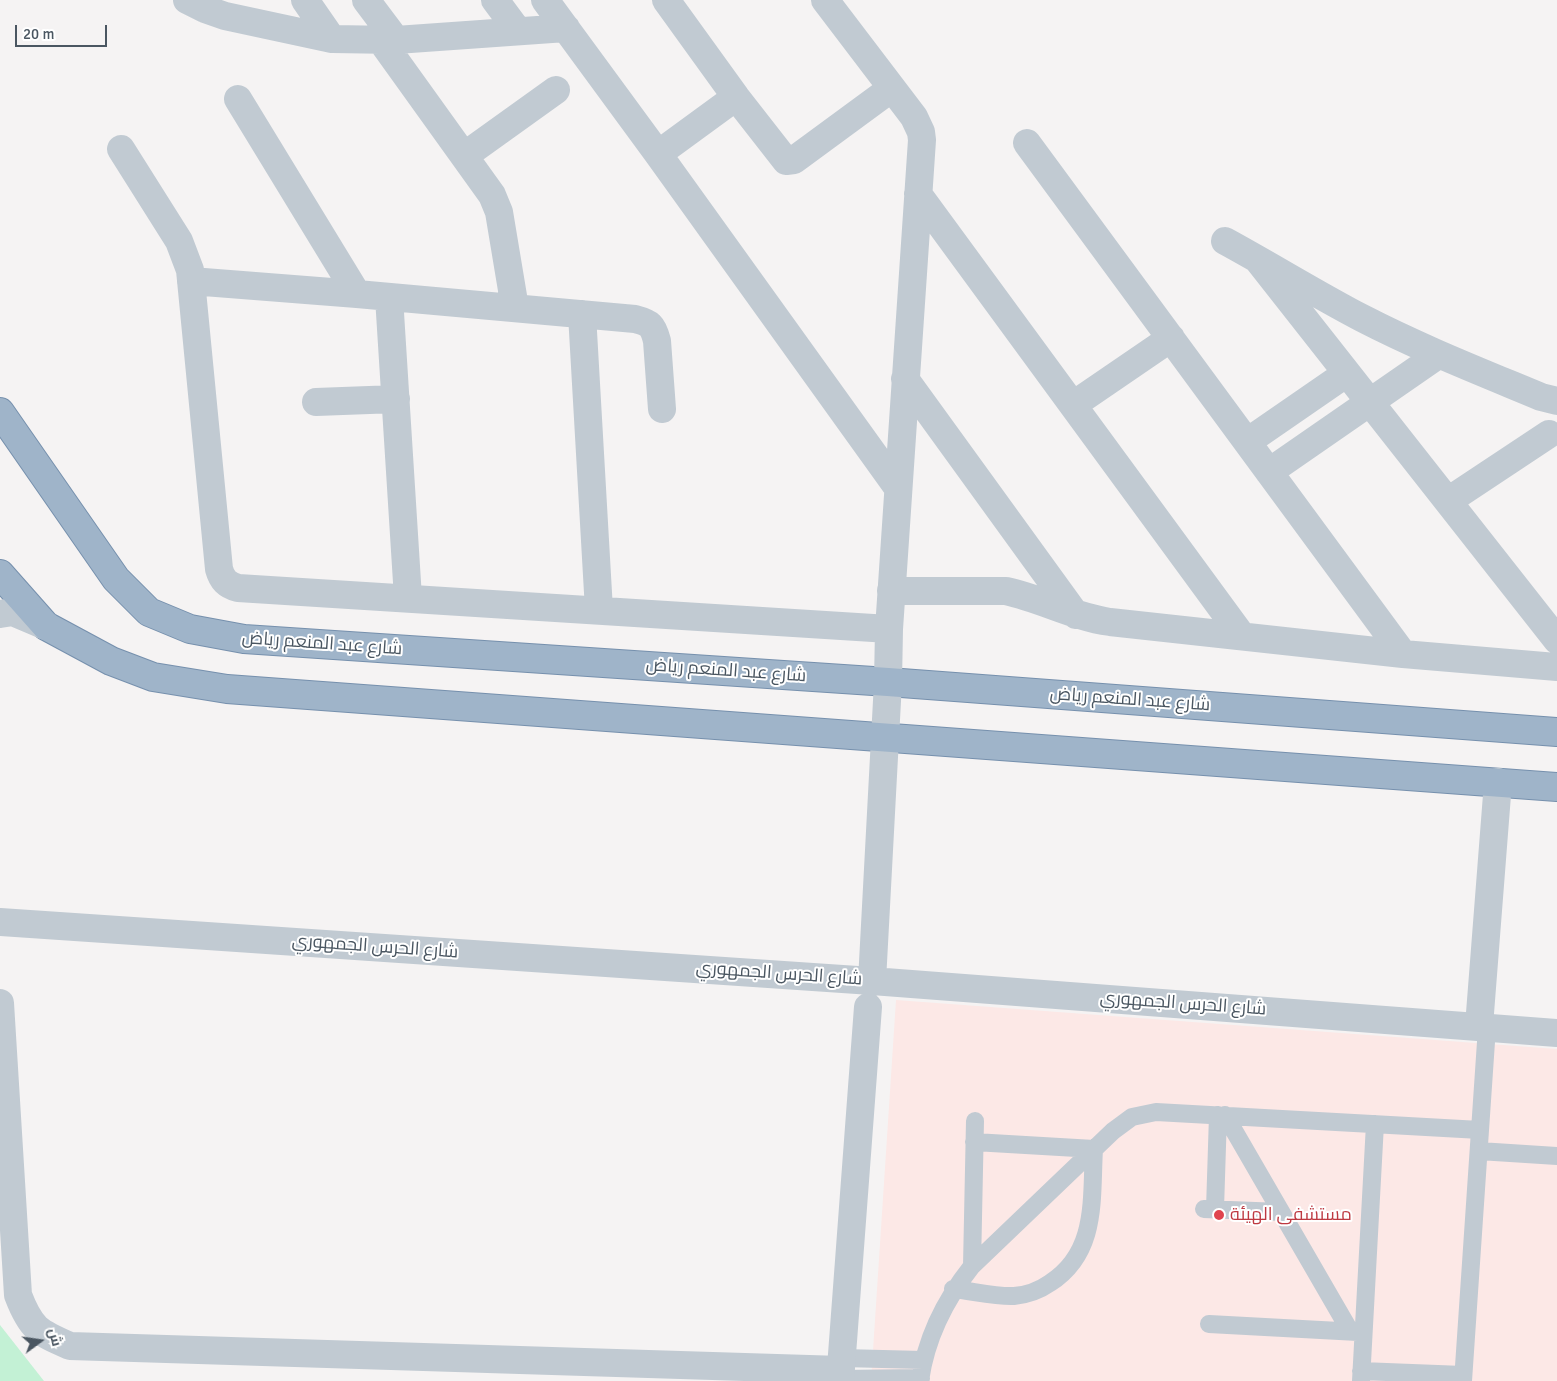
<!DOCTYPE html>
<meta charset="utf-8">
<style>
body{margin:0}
#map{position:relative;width:1557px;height:1381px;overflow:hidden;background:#f5f3f3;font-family:Signika,Cairo,sans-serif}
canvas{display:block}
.north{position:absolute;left:15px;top:1316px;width:50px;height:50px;-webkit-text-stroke:4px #fff;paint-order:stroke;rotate:76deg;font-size:14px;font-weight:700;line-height:20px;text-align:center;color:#4a5661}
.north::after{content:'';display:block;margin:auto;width:18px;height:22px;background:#4a5661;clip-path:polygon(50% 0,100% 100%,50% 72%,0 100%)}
.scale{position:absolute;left:15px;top:25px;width:92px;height:22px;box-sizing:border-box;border:2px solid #4a5661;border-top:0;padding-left:6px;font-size:15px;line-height:18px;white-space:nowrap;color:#4a5661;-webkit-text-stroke:4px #fff;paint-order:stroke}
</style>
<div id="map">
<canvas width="1557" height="1381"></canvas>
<div class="north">ش</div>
<div class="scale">20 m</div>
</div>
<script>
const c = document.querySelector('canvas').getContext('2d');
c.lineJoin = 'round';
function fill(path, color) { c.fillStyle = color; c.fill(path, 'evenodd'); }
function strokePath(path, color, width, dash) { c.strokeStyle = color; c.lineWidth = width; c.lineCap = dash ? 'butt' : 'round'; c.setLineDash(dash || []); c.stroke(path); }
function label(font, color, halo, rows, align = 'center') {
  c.font = font + ' Signika,Cairo,sans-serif'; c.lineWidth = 4; c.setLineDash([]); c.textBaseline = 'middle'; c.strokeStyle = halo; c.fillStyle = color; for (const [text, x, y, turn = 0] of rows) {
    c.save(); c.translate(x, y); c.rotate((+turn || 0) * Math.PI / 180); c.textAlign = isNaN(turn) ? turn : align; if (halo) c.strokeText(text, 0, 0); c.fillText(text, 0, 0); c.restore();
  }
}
fill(new Path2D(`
 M896,1000l661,49v332h-686z`), '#fce8e6');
fill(new Path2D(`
 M0,1325l44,56h-44z`), '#c3f1d5');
const trunk = new Path2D(`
 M0,412l116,167 33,33 41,17 54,10 644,43 669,50
 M0,574l46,52 65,35 42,16 74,12 1330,98`);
strokePath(trunk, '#7690ad', 30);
strokePath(new Path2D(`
 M1225,1115l125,216
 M1479,1151l78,5
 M1204,1209l77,3
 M1215,1209l3,-94
 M972,1266l3,-145
 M953,1289c19,2 44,8 61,7 12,-1 26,-6 36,-13 48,-31 41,-84 44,-134l-120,-7
 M1209,1324l149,8
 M842,1358l81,2
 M1361,1371l102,4
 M840,1379l81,-1
 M920,1381c6,-43 25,-81 52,-115l141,-135 19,-14 24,-5 324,18
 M1361,1381l14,-257
 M1463,1381l24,-354`), '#c1cad2', 18);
strokePath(new Path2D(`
 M187,0l18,9 20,7 107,23 64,1 170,-12
 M305,0l27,39
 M366,0l30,40
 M495,0l23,31
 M545,0l113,154 240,334
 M666,0l70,97 50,64 8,-1 98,-72
 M825,0l89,117 7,15 1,8 -33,489 -1,53 -16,299
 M380,39l112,156 7,17 16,96
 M238,99l119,195
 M1027,143l376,511
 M121,149l58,92 11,29 29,299c3,11 8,16 19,19l651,41
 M658,154l78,-57
 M464,156l92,-66
 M918,194l324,442
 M1225,241c46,25 91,53 137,77 58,30 119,54 179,79l16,4
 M1258,260l299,380
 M191,281l166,13 278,25c15,4 18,6 22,22l5,68
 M389,297l19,301
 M582,314l17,296
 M905,379l171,236
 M316,402l80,-3
 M1073,405l98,-67
 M1247,442l100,-69
 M1269,472l169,-117
 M1448,501l101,-67
 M891,591h115c36,8 68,26 104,31l293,32 154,13
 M0,614l13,-2 33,14
 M0,922l872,59 685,52
 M0,1003l18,292c13,34 20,37 52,51l771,24
 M1479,1026l19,-244
 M840,1381l28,-374`), '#c1cad2', 28);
strokePath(trunk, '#9fb4c9', 28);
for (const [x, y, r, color] of [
 [1219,1215,6,"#e0444e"]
]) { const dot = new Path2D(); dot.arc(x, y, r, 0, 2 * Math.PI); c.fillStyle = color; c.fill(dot); strokePath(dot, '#fff', 2); }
label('18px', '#4a5661', '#fff', [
 ["شارع عبد المنعم رياض",322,644,4],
 ["شارع عبد المنعم رياض",726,671,4],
 ["شارع عبد المنعم رياض",1130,700,4],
 ["شارع الحرس الجمهوري",375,947,4],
 ["شارع الحرس الجمهوري",779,974,4],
 ["شارع الحرس الجمهوري",1183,1004,4]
]);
label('18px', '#be3a42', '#fff', [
 ["مستشفى الهيئة",1230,1215]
], 'left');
</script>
